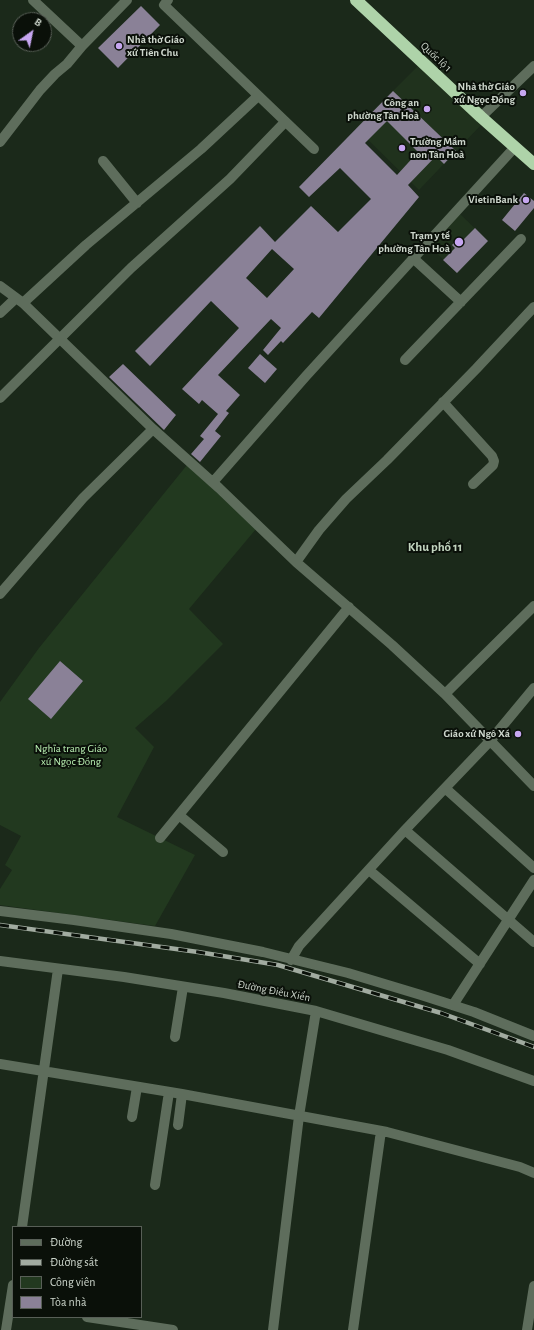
<!DOCTYPE html>
<meta charset="utf-8">
<style>
body{margin:0}
#map{position:relative;width:534px;height:1330px;overflow:hidden;background:#1b291a;font-family:"Alegreya Sans",sans-serif}
canvas{display:block}
.legend{position:absolute;left:12px;top:1226px;width:130px;height:92px;box-sizing:border-box;background:#0a1009;border:1px solid #585f57;margin:0;padding:5px 7px;list-style:none;font-size:12px;color:#ccd5cb}
.legend li{display:flex;align-items:center;gap:8px;height:20px}
.legend b{width:20px;border:1px solid #585f57}
.north{position:absolute;left:12px;top:12px;width:40px;height:40px;box-sizing:border-box;background:#0a1009;border:1px solid #585f57;border-radius:50%;rotate:33deg;font-size:11px;font-weight:700;line-height:16px;text-align:center;color:#ccd5cb}
.north::after{content:'';display:block;margin:auto;width:14px;height:18px;background:#c6a6f0;clip-path:polygon(50% 0,100% 100%,50% 72%,0 100%)}
</style>
<div id="map">
<canvas width="534" height="1330"></canvas>
<ul class="legend">
<li><b style="height:5px;background:#5e6d5c"></b>Đường</li>
<li><b style="height:5px;background:#a1aba0"></b>Đường sắt</li>
<li><b style="height:11px;background:#22391f"></b>Công viên</li>
<li><b style="height:11px;background:#8a8197"></b>Tòa nhà</li>
</ul>
<div class="north">B</div>
</div>
<script>
const c = document.querySelector('canvas').getContext('2d');
c.lineJoin = 'round';
function fill(path, color) { c.fillStyle = color; c.fill(path, 'evenodd'); }
function strokePath(path, color, width, dash) { c.strokeStyle = color; c.lineWidth = width; c.lineCap = dash ? 'butt' : 'round'; c.setLineDash(dash || []); c.stroke(path); }
function label(font, color, halo, rows, align = 'center') {
  c.font = font + ' "Alegreya Sans",sans-serif'; c.lineWidth = 4; c.setLineDash([]); c.textBaseline = 'middle'; c.strokeStyle = halo; c.fillStyle = color; for (const [text, x, y, turn = 0] of rows) {
    c.save(); c.translate(x, y); c.rotate((+turn || 0) * Math.PI / 180); c.textAlign = isNaN(turn) ? turn : align; if (halo) c.strokeText(text, 0, 0); c.fillText(text, 0, 0); c.restore();
  }
}
fill(new Path2D(`
 M418,66l63,59 -62,65 -63,-62z
 M459,213l29,28 -31,32 -28,-27z`), '#20321d');
fill(new Path2D(`
 M187,465l69,64 -67,80 34,35 -57,57 -31,27 19,19 -37,70 78,38 -40,71 -155,-21v-16l12,-19 -7,-5 16,-29 -21,-11v-123l39,-54z`), '#22391f');
fill(new Path2D(`
 M141,6l19,19 -42,43 -20,-20z
 M393,91l63,60 -12,13 -8,-8 -28,29 11,12 -100,121 -7,-6 -29,31 -2,-2 -13,14 -5,-5 18,-22 -10,-9 -53,56 22,20 -14,16 3,2 -14,18 6,5 -21,26 -9,-8 13,-15 -4,-3 18,-22 -16,-14 -3,4 -17,-15 57,-61 -28,-27 -61,65 -15,-15 125,-125 15,16 36,-36 27,26 33,-33 -31,-31 -31,29 -10,-10zM387,121l31,31 -21,23 -32,-32zM272,249l22,20 -27,29 -21,-20z
 M524,193l10,8v7l-19,23 -13,-11z
 M475,228l13,13 -31,32 -14,-13 12,-12 -3,-3 8,-8 3,3z
 M260,354l17,15 -12,14 -17,-15z
 M123,364l53,51 -12,15 -55,-53z
 M60,661l23,20 -32,38 -23,-20z`), '#8a8197');
strokePath(new Path2D(`
 M168,0l-4,5 150,144
 M82,46l45,-46
 M481,117l53,-51
 M0,142l40,-52 15,-16 12,-10 15,-18 -49,-46
 M103,161l34,42
 M413,258l48,44
 M0,286l23,17 130,126 66,59 77,74 96,83 53,49 89,92
 M23,303l63,-58 115,-96 57,-53
 M0,313l16,-15
 M405,360l116,-121
 M0,398l131,-130 99,-89 55,-57
 M443,402l49,54 2,5 -1,4 -20,19
 M213,482l93,-106 209,-229
 M296,562l23,-32 27,-31 41,-39 89,-91 58,-62
 M0,594l83,-96 70,-69
 M445,694l89,-88
 M445,788l89,80
 M179,815l44,37
 M405,830l129,112
 M160,838l189,-231
 M369,870l111,94
 M0,911l74,9 97,14 92,18 85,21 73,22 53,17 60,24
 M291,960l8,-14 106,-116 85,-89 44,-53
 M0,961l124,16 100,16 92,18 132,39 86,31
 M453,1005l81,-125
 M175,1037l8,-50
 M0,1064l182,30 205,38 133,35 14,6
 M132,1117l5,-30
 M178,1125l4,-31
 M155,1185l14,-93
 M22,1227l36,-258
 M87,1317l86,13
 M6,1330l7,-45
 M273,1330l26,-214 17,-105
 M353,1330l28,-199
 M527,1330l7,-44`), '#5e6d5c', 10);
strokePath(new Path2D(`
 M356,0l125,117 53,47`), '#aed3a9', 12);
const rail = new Path2D(`
 M0,925l198,27 80,13 163,48 93,34`);
strokePath(rail, '#a1aba0', 4.5);
strokePath(rail, '#0a1009', 3, [9]);
for (const [x, y, r, color] of [
 [119,46,4,"#c6a6f0"],
 [523,93,4,"#c6a6f0"],
 [427,109,4,"#c6a6f0"],
 [402,148,4,"#c6a6f0"],
 [526,200,4,"#c6a6f0"],
 [459,242,5,"#c6a6f0"],
 [518,734,4,"#c6a6f0"]
]) { const dot = new Path2D(); dot.arc(x, y, r, 0, 2 * Math.PI); c.fillStyle = color; c.fill(dot); strokePath(dot, '#0a1009', 1.5); }
label('bold 11px', '#ccd5cb', '#0a1009', [
 ["Nhà thờ Giáo",127,40,"left"],
 ["xứ Tiên Chu",127,53,"left"],
 ["Nhà thờ Giáo",515,87],
 ["xứ Ngọc Đồng",515,100],
 ["Công an",419,103],
 ["phường Tân Hoà",419,116],
 ["Trường Mầm",410,142,"left"],
 ["non Tân Hoà",410,155,"left"],
 ["VietinBank",518,200],
 ["Trạm y tế",450,236],
 ["phường Tân Hoà",450,249],
 ["Giáo xứ Ngô Xá",510,734]
], 'right');
label('11px', '#ccd5cb', '#0a1009', [
 ["Quốc lộ 1",436,57,43],
 ["Đường Điều Xiển",274,991,11]
]);
label('11px', '#bbf2b4', '#0a1009', [
 ["Nghĩa trang Giáo",71,749],
 ["xứ Ngọc Đồng",71,762]
]);
label('bold 13px', '#c2d4bf', '#0a1009', [
 ["Khu phố 11",435,547]
]);
</script>
